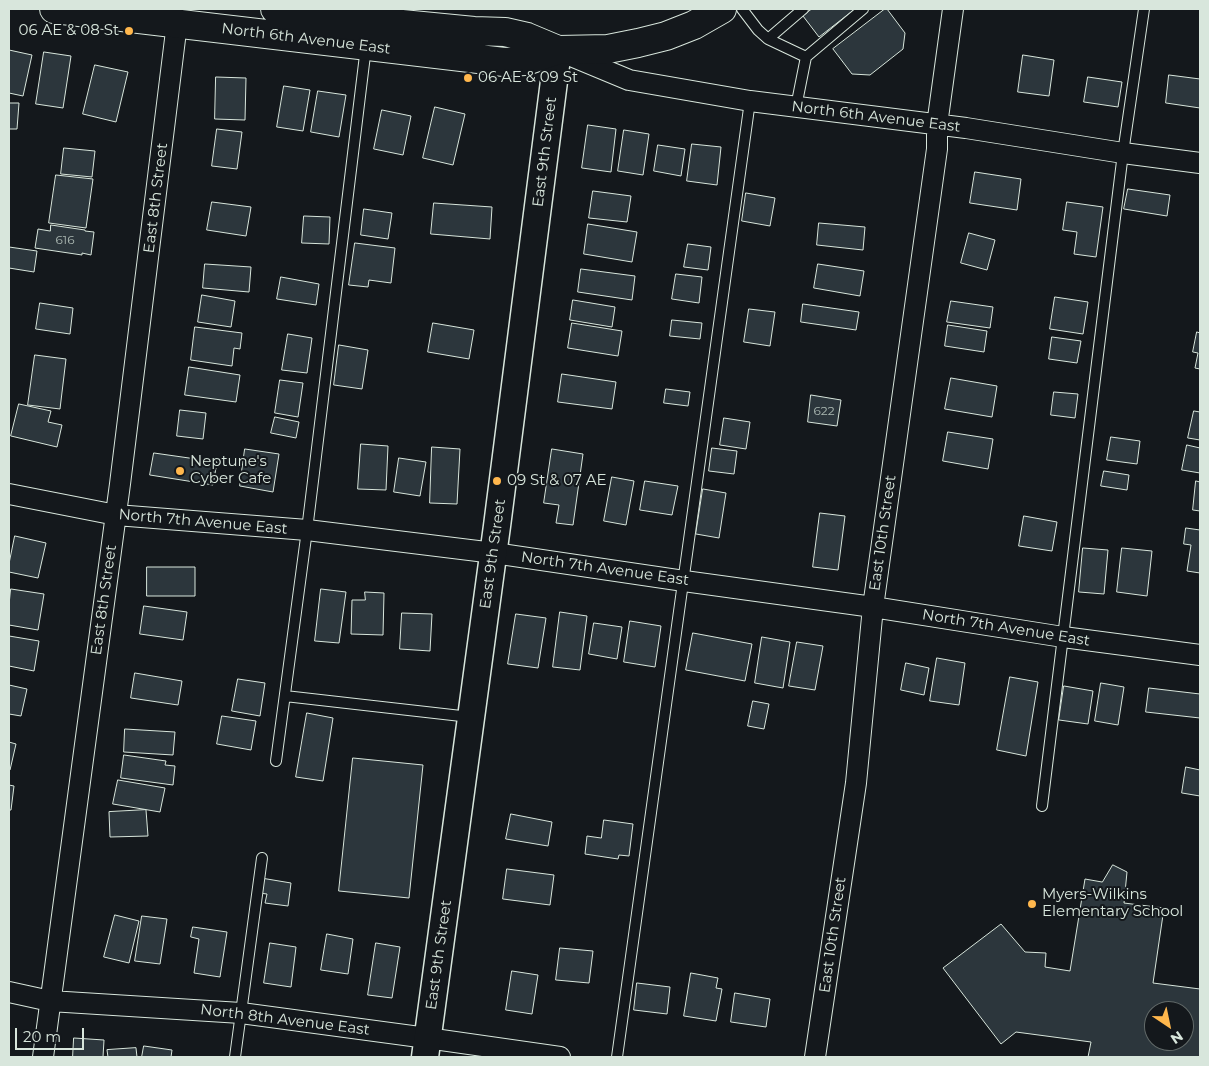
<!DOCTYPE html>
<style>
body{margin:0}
#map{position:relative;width:1209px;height:1066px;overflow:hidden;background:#14181c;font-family:Montserrat,sans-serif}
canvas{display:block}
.frame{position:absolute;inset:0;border:10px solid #d8e6dc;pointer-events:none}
.north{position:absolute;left:1144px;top:1001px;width:50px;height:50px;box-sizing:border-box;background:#14181c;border:1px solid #626a69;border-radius:50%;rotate:146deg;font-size:14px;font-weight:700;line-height:20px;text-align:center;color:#d8e6dc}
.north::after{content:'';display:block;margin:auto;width:18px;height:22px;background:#ffb74d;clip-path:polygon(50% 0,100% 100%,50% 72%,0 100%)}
.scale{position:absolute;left:15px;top:1028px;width:69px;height:22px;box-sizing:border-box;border:2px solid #d8e6dc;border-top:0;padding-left:6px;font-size:15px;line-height:18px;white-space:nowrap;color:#d8e6dc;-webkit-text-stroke:4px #14181c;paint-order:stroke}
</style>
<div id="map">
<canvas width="1209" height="1066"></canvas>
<div class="frame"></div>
<div class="north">N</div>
<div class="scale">20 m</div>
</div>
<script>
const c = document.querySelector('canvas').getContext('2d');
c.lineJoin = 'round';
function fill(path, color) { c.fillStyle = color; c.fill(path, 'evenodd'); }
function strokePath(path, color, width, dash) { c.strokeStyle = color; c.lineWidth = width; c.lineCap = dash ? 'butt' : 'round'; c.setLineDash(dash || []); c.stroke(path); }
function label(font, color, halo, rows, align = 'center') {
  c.font = font + ' Montserrat,sans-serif'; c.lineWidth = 4; c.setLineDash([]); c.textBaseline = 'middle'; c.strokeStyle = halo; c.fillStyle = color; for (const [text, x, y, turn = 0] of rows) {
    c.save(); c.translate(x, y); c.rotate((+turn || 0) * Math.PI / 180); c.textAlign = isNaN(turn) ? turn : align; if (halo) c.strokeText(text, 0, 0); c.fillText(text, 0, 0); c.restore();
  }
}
const building = new Path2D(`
 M812,9h43l-36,28 -16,-21z
 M885,9h2l18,24 -2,16 -33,26 -18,-1 -19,-25z
 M9,50l23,5 -9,41 -14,-3z
 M44,52l27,4 -8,52 -27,-4z
 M1023,55l31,5 -5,36 -31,-4z
 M95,65l33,7 -12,50 -33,-8z
 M1169,75l31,4v29l-34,-5z
 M216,77l30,1 -1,42 -30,-1z
 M1088,77l34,5 -4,25 -34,-5z
 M284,86l26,4 -7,41 -26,-4z
 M318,91l28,4 -7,42 -28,-5z
 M9,103h10l-2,26h-8z
 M435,107l30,7 -12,51 -30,-7z
 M382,110l29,6 -8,39 -29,-6z
 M588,125l28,4 -5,43 -29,-4z
 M217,129l25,3 -5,37 -25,-3z
 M624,130l25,4 -6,41 -25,-4z
 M692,144l29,3 -4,38 -30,-4z
 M658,145l27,4 -4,27 -27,-5z
 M64,148l31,3 -3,26 -31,-3z
 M975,172l46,7 -4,31 -47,-7z
 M56,175l37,4 -7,49 -37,-5z
 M1128,189l42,6 -3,21 -43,-7z
 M593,191l38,5 -4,26 -38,-4z
 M746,193l29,5 -5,28 -28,-5z
 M212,202l39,5 -5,29 -39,-6z
 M1067,202l36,5 -7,50 -22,-3 3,-22 -14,-2z
 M434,203l58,4 -2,32 -59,-5z
 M364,209l28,4 -4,26 -27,-4z
 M304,216l26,1 -1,27 -27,-1z
 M819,223l46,4 -2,23 -46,-5z
 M588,224l49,8 -5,30 -48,-8z
 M51,225l34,5v1l9,1 -3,23 -9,-2v2l-47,-7 3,-19 12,2z
 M969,233l26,7 -8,30 -26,-7z
 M355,243l40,5 -4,35 -22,-3 -1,7 -19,-2z
 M688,244l23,3 -3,23 -24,-3z
 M9,247l28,4 -3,21 -25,-4z
 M205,264l46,3 -2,25 -46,-4z
 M818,264l46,7 -4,25 -46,-8z
 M581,269l54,7 -3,24 -54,-8z
 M676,274l26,3 -3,26 -27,-4z
 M281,277l38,7 -3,21 -39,-6z
 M202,295l33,6 -4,26 -33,-5z
 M1055,297l33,5 -5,32 -33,-5z
 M573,300l42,7 -3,20 -42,-7z
 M951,301l42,6 -3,21 -43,-6z
 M40,303l33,5 -3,26 -34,-5z
 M803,304l56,8 -3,18 -55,-8z
 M749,309l26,3 -5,34 -26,-4z
 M672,320l30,3 -2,16 -30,-3z
 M433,323l41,7 -5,29 -41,-7z
 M572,323l50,8 -4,25 -50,-8z
 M948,325l39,6 -3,21 -39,-6z
 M195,327l47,6 -2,16 -6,-1 -2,18 -41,-6z
 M1197,332l3,1v36l-5,-1 3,-15 -5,-1z
 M288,334l24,4 -5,35 -25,-3z
 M1052,337l29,4 -4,22 -28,-4z
 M339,345l29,5 -6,39 -28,-4z
 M35,355l31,4 -6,50 -32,-4z
 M189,367l51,8 -4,27 -51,-7z
 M562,374l54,8 -4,27 -54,-7z
 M951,378l46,8 -5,31 -47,-8z
 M280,380l23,3 -5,34 -23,-4z
 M666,389l24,3 -2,14 -24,-3z
 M1054,392l24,2 -3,24 -24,-3z
 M811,395l30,5 -4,26 -29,-4z
 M19,404l32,7 -3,11 14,3 -5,22 -46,-11z
 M180,410l26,3 -3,26 -26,-3z
 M1194,411l6,1v28l-12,-2z
 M275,417l24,5 -3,16 -25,-5z
 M724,418l26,4 -4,27 -26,-4z
 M948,432l45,7 -5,30 -45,-8z
 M1111,437l29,4 -3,23 -30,-4z
 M361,444l27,2 -2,44 -28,-1z
 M1187,445l13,3v25l-18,-3z
 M432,447l28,2 -3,55 -27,-1z
 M712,448l25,3 -3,23 -25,-3z
 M245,449l34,5 -6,38 -33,-6z
 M552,449l31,5 -10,71 -17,-2 3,-18 -15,-2z
 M154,453l63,9 -4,23 -63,-10z
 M399,458l27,4 -6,34 -26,-4z
 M1104,471l25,4 -2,15 -26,-4z
 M612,477l22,4 -8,44 -22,-4z
 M645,481l33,5 -6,29 -32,-5z
 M1196,481l4,1v29l-7,-1z
 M703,489l23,4 -7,45 -23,-4z
 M820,513l25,3 -7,54 -25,-3z
 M1024,516l33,6 -5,29 -33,-5z
 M1186,528l14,2v43l-13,-2 4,-26 -7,-1z
 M15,536l31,7 -8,35 -29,-6v-8z
 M1083,548l25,2 -4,44 -25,-2z
 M1122,548l30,3 -5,45 -30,-4z
 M147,567h48v29h-48z
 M11,589l33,5 -6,36 -29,-5v-20z
 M321,589l25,3 -7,51 -24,-2z
 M365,592l19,1 -1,42 -32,-1 1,-34h13z
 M144,606l43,6 -4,28 -43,-6z
 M560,612l27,4 -7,54 -27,-3z
 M402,613l30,1 -2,37 -30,-2z
 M516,614l30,4 -8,50 -30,-4z
 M630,621l31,5 -6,41 -31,-5z
 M594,623l28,4 -5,32 -28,-5z
 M693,633l59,11 -7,37 -59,-11z
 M9,636l30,5 -5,30 -25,-5z
 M762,637l28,5 -7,46 -28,-5z
 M797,642l26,4 -8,44 -26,-4z
 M937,658l28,5 -6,42 -29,-4z
 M906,663l23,5 -5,27 -23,-5z
 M135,673l47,8 -4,24 -47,-7z
 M1010,677l28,5 -12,74 -29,-6z
 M238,679l27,4 -5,33 -28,-5z
 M1101,683l23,4 -6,38 -23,-4z
 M9,685l18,4 -6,27 -12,-2z
 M1064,686l29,5 -5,33 -29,-4z
 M1149,688l51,6v24l-54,-6z
 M753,701l16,3 -5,25 -16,-3z
 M307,713l26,5 -10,63 -27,-4z
 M222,716l34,5 -5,29 -34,-6z
 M125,729l50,3 -2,23 -49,-3z
 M9,742l7,2 -6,26h-1z
 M124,755l42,6 -1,4 10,1 -2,19 -52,-7z
 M353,758l70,7 -14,133 -70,-7z
 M1186,767l14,3v26l-18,-3z
 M118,780l47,8 -5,24 -47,-8z
 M9,785l5,1 -3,24h-2z
 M146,810l2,26 -38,1 -1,-25z
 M511,814l41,8 -4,24 -42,-7z
 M604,820l29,4 -4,32 -10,-1 -1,4 -33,-5 2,-18 14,2z
 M1113,865l14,7 -3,31 40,5 -11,75 47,6v68h-112l3,-15 -75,-10 -15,12 -58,-76 58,-44 24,28 21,1 -1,14 25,4 15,-92 17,3zM1154,1011h30v30h-30z
 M507,869l47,6 -4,30 -47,-6z
 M261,878l30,5 -3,23 -23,-3 2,-9 -8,-1z
 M115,915l24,6 -10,42 -25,-6z
 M142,916l25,3 -7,45 -25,-3z
 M193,927l34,5 -7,45 -26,-4 5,-34 -8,-2z
 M327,934l26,5 -5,35 -27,-4z
 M270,943l26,4 -5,40 -27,-4z
 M376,943l24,4 -8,51 -24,-3z
 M560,948l33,3 -4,32 -33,-3z
 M512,971l26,4 -6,39 -26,-4z
 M691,973l27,5 -2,10 6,1 -6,32 -32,-5z
 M637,983l33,4 -3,27 -33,-4z
 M735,993l35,6 -4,28 -35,-5z
 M74,1038l30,2 -1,17h-30z
 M144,1046l28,4 -1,7h-29z
 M136,1048l1,9h-29l-1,-7z`);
fill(building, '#2c363c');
strokePath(building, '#d8e6dc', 1);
const service = new Path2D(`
 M742,9l16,21 10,9 35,-30
 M768,39l38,18
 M796,107l10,-50 57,-48
 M285,696l185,21
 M276,761l31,-231 59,-483
 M1042,806l81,-653 21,-144
 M235,1057l27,-199
 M617,1057l133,-956`);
const minor = new Path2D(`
 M564,53l65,27 121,21 216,27 157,25 77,10
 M9,494l107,21 191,15 187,23 190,28 189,26 190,30 137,18
 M9,992l41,9 191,12 186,25 133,19
 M43,1057l77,-573 57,-461
 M815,1057l41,-274 17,-176 64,-458v-24l16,-116`);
const tertiary = new Path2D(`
 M425,1057l72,-531 61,-476`);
const secondary = new Path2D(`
 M54,9l450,53 22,-1 32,-11 50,-1 30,-6 28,-7 28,-11 28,-16
 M275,9l96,12 103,10 31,1 22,5 31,13`);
strokePath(service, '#d8e6dc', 12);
strokePath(minor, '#d8e6dc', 22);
strokePath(tertiary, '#d8e6dc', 29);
strokePath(secondary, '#d8e6dc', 30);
strokePath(service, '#14181c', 10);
strokePath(minor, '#14181c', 20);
strokePath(tertiary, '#14181c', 26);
strokePath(secondary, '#14181c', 28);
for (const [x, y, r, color] of [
 [129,31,5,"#ffb74d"],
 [468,78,5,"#ffb74d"],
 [180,471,5,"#ffb74d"],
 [497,481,5,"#ffb74d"],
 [1032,904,5,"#ffb74d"]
]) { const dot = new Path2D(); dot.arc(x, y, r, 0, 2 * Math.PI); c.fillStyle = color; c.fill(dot); strokePath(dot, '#14181c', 2); }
label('12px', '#adbab4', null, [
 ["616",65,240],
 ["622",824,411]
]);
label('15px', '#d8e6dc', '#14181c', [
 ["06 AE & 08 St",119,31,"right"],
 ["06 AE & 09 St",478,78],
 ["Neptune's",190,462],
 ["Cyber Cafe",190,479],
 ["09 St & 07 AE",507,481],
 ["Myers-Wilkins",1042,895],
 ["Elementary School",1042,912]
], 'left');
label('15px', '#d8e6dc', '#14181c', [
 ["North 6th Avenue East",306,39,7],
 ["North 6th Avenue East",876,117,7],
 ["East 9th Street",545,152,-83],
 ["East 8th Street",156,198,-83],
 ["North 7th Avenue East",203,522,5],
 ["East 10th Street",883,533,-82],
 ["East 9th Street",493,554,-82],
 ["North 7th Avenue East",605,569,8],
 ["East 8th Street",104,600,-82],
 ["North 7th Avenue East",1006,628,9],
 ["East 10th Street",833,935,-82],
 ["East 9th Street",439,955,-82],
 ["North 8th Avenue East",285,1020,7]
]);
</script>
